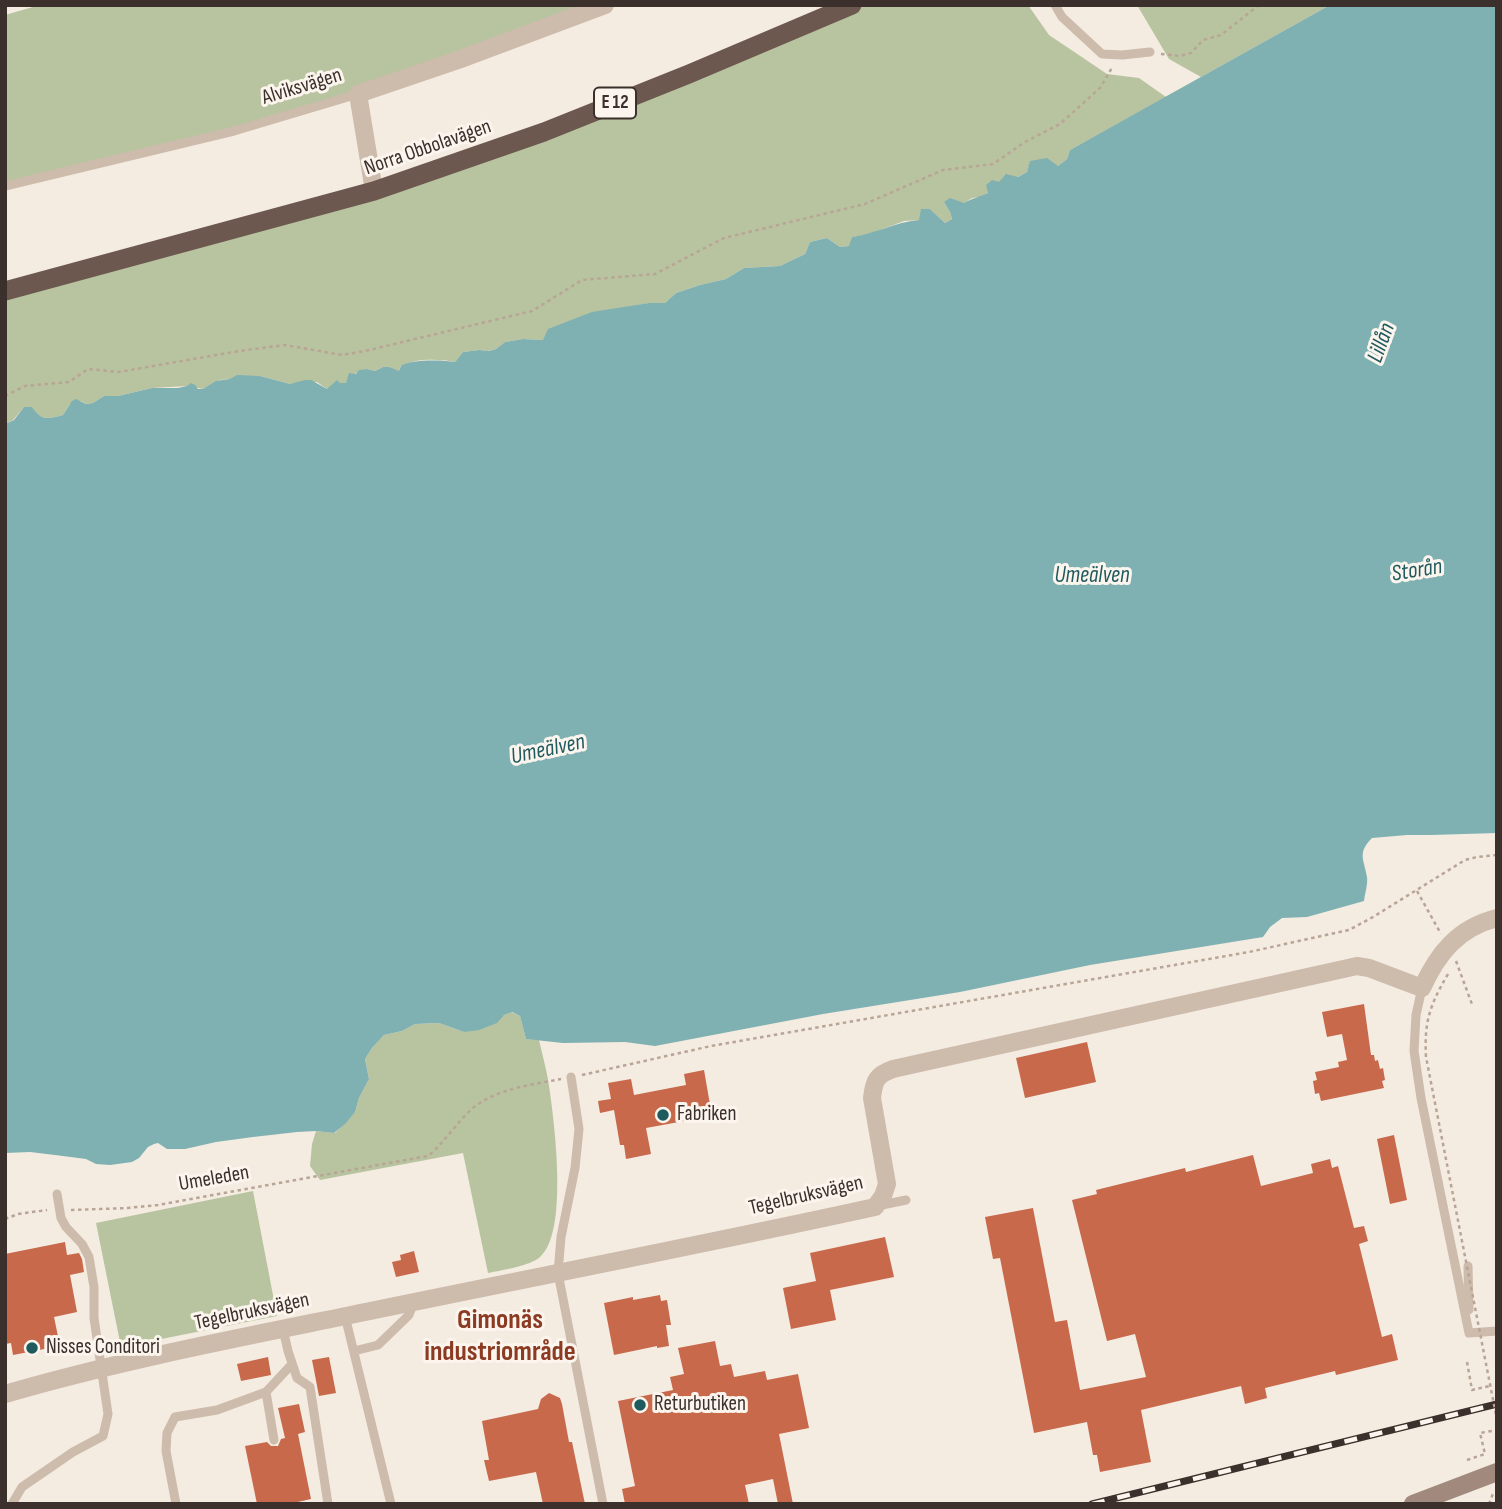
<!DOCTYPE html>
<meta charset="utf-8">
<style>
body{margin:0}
#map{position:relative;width:1502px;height:1509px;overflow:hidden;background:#f4ebe1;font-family:"Sofia Sans Condensed",sans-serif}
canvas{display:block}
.frame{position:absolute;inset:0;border:7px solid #3b302b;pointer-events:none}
</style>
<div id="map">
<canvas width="1502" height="1509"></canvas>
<div class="frame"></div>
</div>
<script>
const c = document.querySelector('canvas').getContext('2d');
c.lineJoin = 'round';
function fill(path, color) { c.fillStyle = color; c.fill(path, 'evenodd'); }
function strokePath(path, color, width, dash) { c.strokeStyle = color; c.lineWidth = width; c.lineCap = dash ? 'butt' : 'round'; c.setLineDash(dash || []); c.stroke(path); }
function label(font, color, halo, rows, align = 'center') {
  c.font = font + ' "Sofia Sans Condensed",sans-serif'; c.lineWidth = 6; c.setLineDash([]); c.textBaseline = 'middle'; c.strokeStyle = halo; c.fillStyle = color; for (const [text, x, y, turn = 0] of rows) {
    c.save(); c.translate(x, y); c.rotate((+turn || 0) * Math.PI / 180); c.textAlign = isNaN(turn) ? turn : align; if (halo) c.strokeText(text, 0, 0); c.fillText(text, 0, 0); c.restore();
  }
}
fill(new Path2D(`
 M40,5h565l-147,55 -224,71 -229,55v-171z
 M852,5h176l21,30 58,39 32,4 27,19 -96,53 -3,9 -9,7 -27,-5 -4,11 -39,21 -8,4 -8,1 -8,5 -20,-1 6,10 2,7 -7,4 -15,-14 -11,11 -15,1 -37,14 -15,2 -2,9 -10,1 -13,-9 -17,4 -5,12 -25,12 -36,2 -18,11 -26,6 -24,8 -11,10h-16l-26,5 -80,32 -20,-1 -18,3 -9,7 -8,2 -9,-1 -16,2 -8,10c-16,-3 -41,-4 -55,5l-1,4 -5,-1 -5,-3h-6l-8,4 -8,-2 -15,6 -6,8h-6l-13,6 -10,-7 -27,2 -30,-8 -40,4 -17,9 -15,-3 -36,2 -34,8h-14l-11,7 -7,1 -5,-3 -11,3 -7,11c-15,4 -22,6 -32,-8h-7l-11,13 -8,4v-133l369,-100z
 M1137,5h193l-129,72 -32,-18z
 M511,1012l9,4 6,23 13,1c4,17 9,35 11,53 5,35 18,140 -10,164 -10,9 -38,13 -52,16l-25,-120 -143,27 -10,-14 2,-22 4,-13 19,2 20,-21 4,-14 10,-19 -4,-20 7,-11 12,-13 18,-4 13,-7 24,-1 25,9z
 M253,1191l24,125 -156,31 -25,-124z`), '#b8c4a0');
fill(new Path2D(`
 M1330,5h167v828l-66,2h-24l-35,3c-15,15 -8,21 -5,39 1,7 -2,16 -3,24l-57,16 -25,1 -12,9 -7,10 -173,28 -130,27 -137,22 -168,32 -30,-4 -62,1 -37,-4 -6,-23 -8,-4 -8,3 -7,8 -18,7 -15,2 -25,-9 -24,1 -13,7 -18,4 -12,13 -7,11 4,20 -10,19 -4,14 -9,11 -12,10 -18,-2 -19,1 -44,5 -37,5 -31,7h-18l-9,-6 -4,1 -6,3 -9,11 -7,4 -22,3 -14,-1 -10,-5 -31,-4 -25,-3 -25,1v-729l9,-4 10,-13h8c9,14 16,12 31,8l9,-14 4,-2 10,5 7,-1 11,-7h14l34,-8h26l9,-2 4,-3 4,2 3,4h5l13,-8 14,-2 7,-4 23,1 30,8 15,-4h6l16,9 10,-9 3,3h6l3,-10 7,1 3,-4 8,-1 8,2 8,-4h6l10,4c0,-1 1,-3 2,-5 8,-7 43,-6 54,-4l8,-10 16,-2 10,1 7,-2 9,-7 18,-3 20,1 5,-11 44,-17 57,-9h16l11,-10 24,-8 26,-6 18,-11 36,-2 25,-12 5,-12 17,-4 13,9 9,-1 3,-9c23,-3 43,-15 67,-17l2,-11h9l15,14 7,-4 -2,-7 -6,-10 6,-4 14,5c8,-5 16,-6 24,-10l-2,-8 6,-5 7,2 7,-8 12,3 9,-5 3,-11 17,-3 11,8 9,-7 3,-9z`), '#7fb0b2');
fill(new Path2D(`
 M1364,1004l7,51h3l1,6 3,-1 2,9 3,-1 2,12 -3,1 2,7 -63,13 -2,-8 -4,1 -2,-13 4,-1 -2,-8 24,-5 -1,-5 9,-2 -5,-26 -15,3 -5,-25z
 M1087,1042l9,40 -71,16 -9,-40z
 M704,1070l8,46 -66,12 5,26 -25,5 -2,-14h-4l-6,-35 -14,3 -2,-12 13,-2 -3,-16 23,-4 3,16 52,-10 -2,-11z
 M1394,1135l13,65 -17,4 -13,-65z
 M1253,1155l8,31 52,-13 -2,-9 19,-5 2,9 6,-2 16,62 10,-2 4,15 -9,3 23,93 10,-3 6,26 -62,15 -1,-4 -70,17 2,10 -22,6 -4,-18 -100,24 10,52 -51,10 -3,-17h-4l-6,-33 -53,11 -34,-175 -7,1 -8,-42 48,-9 22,114 12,-2 13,70 66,-13 -11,-43 -28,7 -35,-141 25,-6 -1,-4 89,-22 1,4z
 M885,1237l9,40 -64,13 6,30 -45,9 -8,-41 33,-7 -6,-28z
 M65,1242l2,13 12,-2 3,6 2,13 -14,3 7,37 -23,5 6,29 -47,9 -2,-12 -6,1v-90z
 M414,1251l5,21 -23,5 -4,-15 9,-2 -1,-5z
 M660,1295l1,6 6,-1 4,25h-5l3,21 -12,2v-2l-43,9 -10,-52 29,-6v3z
 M715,1341l5,25 11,-2 3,13 31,-6 2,9 31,-6 11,54 -30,6 14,70h-15l-5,-25 -28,6 4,19h-124l-3,-15 13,-3 -17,-85 55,-11 -3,-13 14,-3 -6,-26z
 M268,1357l3,18 -30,6 -4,-17z
 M329,1357l7,36 -17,3 -7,-36z
 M549,1393l11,5 2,6 7,38h3l13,62h-42l-7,-32 -47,9 -5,-21h5l-7,-39 56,-12 3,-10z
 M299,1404l6,28 -7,2 13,65 -22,5h-32l-12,-58 22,-4 4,4h7l3,-7 4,-1 -7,-30z`), '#c8694b');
strokePath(new Path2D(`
 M1161,54l19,2 11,-3 12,-13 18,-5 38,-30
 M5,396l20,-10 44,-4 19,-13 31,3 120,-21 46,-6 57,10 23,-4 167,-40 50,-31 73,-6 69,-36 141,-34 78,-34 50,-6 32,-22 35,-18 40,-36 13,-22
 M1417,891l24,43
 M1456,961l17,46
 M582,1075l129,-29 538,-94 100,-22 24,-13 92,-57 12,-3 20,-2
 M71,1210l56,-2 31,-3 270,-49c17,-14 28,-33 45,-48 25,-20 58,-23 88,-29
 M5,1219l13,-5 29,-4
 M1467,1362l5,28 18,-4
 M1467,1460l18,-6 -5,-21 17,-3
 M1489,1504l5,-13`), '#b9a596', 2.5, [3.5, 3.5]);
strokePath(new Path2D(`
 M1055,5l7,12 40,37 20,1 28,-3
 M5,186l229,-55 124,-37
 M1422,988l-6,27 -2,36 7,47 48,235 28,-2
 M571,1077l8,52 -4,39 -14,69 -3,36 45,231
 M877,1206l29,-6
 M1468,1266l1,44
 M345,1316l46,188
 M283,1329l5,22 9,27 13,9 18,117
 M354,1351l24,-6 31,-30 5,-13
 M274,1440l-8,-48 26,-28
 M12,1504l10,-17 51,-35 30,-16 5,-22 -14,-96v-31l-5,-30 -7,-13 -16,-17 -5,-9 -4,-24
 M176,1504l-10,-53 1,-18 8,-16 42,-7 49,-18`), '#cdbbac', 9);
strokePath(new Path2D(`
 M374,191l-16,-97 100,-34 147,-55
 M5,1394c110,-32 223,-54 336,-77 178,-37 356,-71 534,-110l8,-11 4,-12 -15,-86c2,-17 4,-23 21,-29l464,-103 12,2 53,20c16,-35 36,-60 75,-70`), '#cdbbac', 18);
strokePath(new Path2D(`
 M1413,1504l84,-32`), '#a18a7d', 18);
strokePath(new Path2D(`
 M5,291l369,-100 170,-59 145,-58 163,-69`), '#6c584f', 19);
const rail = new Path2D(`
 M1092,1504l405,-100`);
strokePath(rail, '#3b302b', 7);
strokePath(rail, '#fbf5ee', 4.5, [13]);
strokePath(new Path2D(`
 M1448,974c-18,31 -24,47 -22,83l71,363`), '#b9a596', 2.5, [3.5, 3.5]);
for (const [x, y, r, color] of [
 [663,1115,7,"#1f5a5e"],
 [32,1348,7,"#1f5a5e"],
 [640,1405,7,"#1f5a5e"]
]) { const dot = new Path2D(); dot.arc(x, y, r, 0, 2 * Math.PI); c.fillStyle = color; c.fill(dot); strokePath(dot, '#fbf5ee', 2.5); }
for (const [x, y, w] of [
 [615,103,42]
]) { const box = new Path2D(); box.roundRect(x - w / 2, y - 15.5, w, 31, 5); c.fillStyle = '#fbf5ee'; c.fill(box); strokePath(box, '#3b302b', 2); }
label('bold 19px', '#3b302b', null, [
 ["E 12",615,103]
]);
label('21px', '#3b302b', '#fbf5ee', [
 ["Alviksvägen",302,87,-17],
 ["Norra Obbolavägen",428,148,-19],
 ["Umeleden",214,1179,-10],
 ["Tegelbruksvägen",806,1196,-13],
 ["Tegelbruksvägen",252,1312,-12]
]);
label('21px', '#3b302b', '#fbf5ee', [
 ["Fabriken",677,1115],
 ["Nisses Conditori",46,1348],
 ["Returbutiken",654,1405]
], 'left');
label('italic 23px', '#1f5a5e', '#fbf5ee', [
 ["Lillån",1382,343,-70],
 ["Storån",1417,571,-9],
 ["Umeälven",1092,576],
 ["Umeälven",548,750,-12]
]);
label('bold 28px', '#8c3b22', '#fbf5ee', [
 ["Gimonäs",500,1321],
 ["industriområde",500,1353]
]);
</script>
